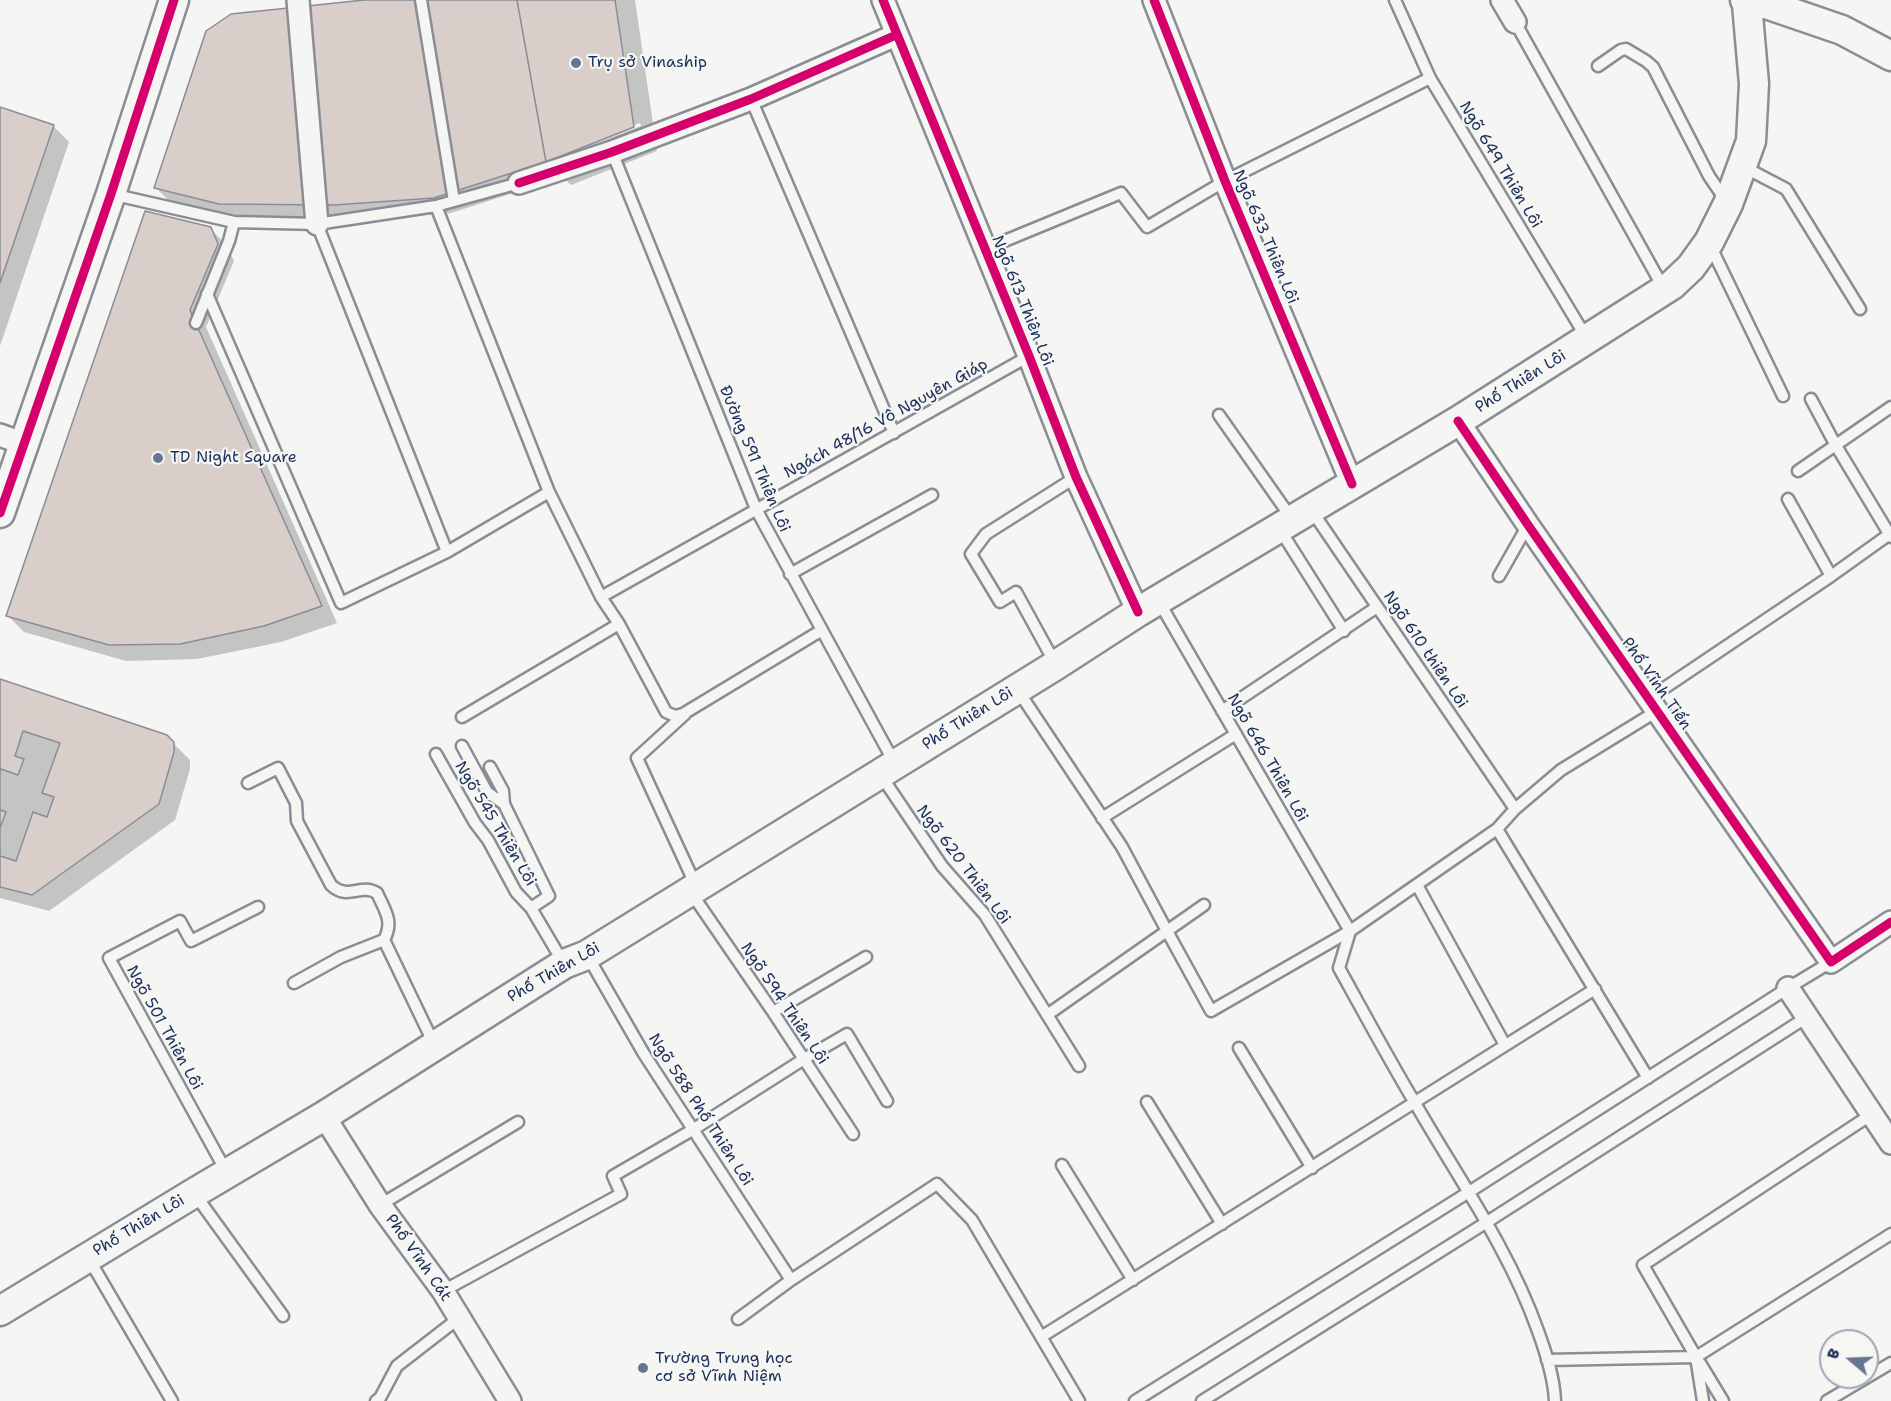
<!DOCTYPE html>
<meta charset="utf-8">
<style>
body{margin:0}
#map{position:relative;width:1891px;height:1401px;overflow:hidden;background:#f5f5f3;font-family:"Shantell Sans",sans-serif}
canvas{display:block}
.north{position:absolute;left:1819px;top:1329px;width:60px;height:60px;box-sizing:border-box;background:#f6f6f2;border:2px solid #9ea6b7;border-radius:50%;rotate:289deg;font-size:16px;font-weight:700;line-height:24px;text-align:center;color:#1b2f5e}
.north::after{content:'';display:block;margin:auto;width:21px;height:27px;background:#677492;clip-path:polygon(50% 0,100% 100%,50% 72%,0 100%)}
</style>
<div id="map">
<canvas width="1891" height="1401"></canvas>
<div class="north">B</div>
</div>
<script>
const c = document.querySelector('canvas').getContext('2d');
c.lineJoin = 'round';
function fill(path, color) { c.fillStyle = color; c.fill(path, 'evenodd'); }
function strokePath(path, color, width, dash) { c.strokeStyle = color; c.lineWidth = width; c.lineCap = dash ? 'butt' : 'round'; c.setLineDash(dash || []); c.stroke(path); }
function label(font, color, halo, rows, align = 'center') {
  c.font = font + ' "Shantell Sans",sans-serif'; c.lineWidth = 4.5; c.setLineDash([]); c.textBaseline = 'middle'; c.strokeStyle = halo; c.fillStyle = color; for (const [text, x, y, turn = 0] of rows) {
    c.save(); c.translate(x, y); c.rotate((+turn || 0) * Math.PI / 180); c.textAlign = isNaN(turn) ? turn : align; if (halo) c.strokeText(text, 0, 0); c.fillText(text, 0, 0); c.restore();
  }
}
fill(new Path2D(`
 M382,0h253l22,151 -86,34 -30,-29 -2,2 21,20 -109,35 -100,8 -115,-2 -65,-16 -16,-16zM640,123l1,3 -78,30v-3z
 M0,109l53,17 16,16 -69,204z
 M210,228l16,17 8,16 -28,66 131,296 -56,19 -84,17 -71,2 -102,-29 -16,-16z
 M0,680l166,56 24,24v9l-15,51 -126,91 -49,-13z`), '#0003');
const building = new Path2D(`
 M364,0h153l29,162 -112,36 -100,7 -115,-1 -65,-16 52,-157 25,-17z
 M517,0h98l19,127 -88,35z
 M0,107l54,18 -54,158z
 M145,211l66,16 7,17 -28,66 132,296 -58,20 -84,18 -71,1 -103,-29z
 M0,679l167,56 7,7v10l-15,52 -127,91 -32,-8z
 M23,731l37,12 -18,50 12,4 -7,20 -14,-5 -17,49 -16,-5v-28l6,-16 -6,-2v-38l1,-3 17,6 6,-16 -9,-3z`);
fill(building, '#d9ceca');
strokePath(building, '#898d95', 1.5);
const lane = new Path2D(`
 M421,0l33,201
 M1395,0l35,78 156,259
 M1515,22l149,267
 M1598,66l23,-16 5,-1 20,12 7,6 56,109 17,25
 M751,99l143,334
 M612,152l144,357 139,255
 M1742,166l44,23 74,120
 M111,194l123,28
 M436,206l113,286 52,105 18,27 47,88 9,4 8,-2 139,-84
 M317,224l130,328
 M1710,245l73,151
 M985,249l136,-56 26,34 78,-46 205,-103
 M207,294l134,309 106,-51 102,-60
 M196,323l33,-82 5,-19 83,2 119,-18 83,-23
 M1811,399l24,45 56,93
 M1219,415l73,104
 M1798,471l93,-64
 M1788,499l43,77
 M1312,511l203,298
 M1279,528l65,103
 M790,574l142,-79
 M1499,576l29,-51
 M601,597l428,-241
 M1158,600l192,331 -11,37c25,45 49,90 76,135 43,75 94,146 123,228 8,22 16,46 17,70
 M1056,665l-40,-73 -16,10 -29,-48 15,-20 90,-57
 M1017,689l105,158 45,84 44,80 139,-80 147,-102 18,-20 46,-39 96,-59
 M1648,699l183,-123 60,-43
 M1222,711l155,-104
 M685,714l-48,44 59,128
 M462,717l157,-93
 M462,746l25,46 17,12 45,92 -18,12
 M436,754l39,69 13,17 28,52 15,16 33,56
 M490,767l13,24 1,13
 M880,774l62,92 43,49 94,151
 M248,783l30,-15 18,35 1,18 34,64c17,16 29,-2 46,8 8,18 17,28 7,47l50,104
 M1102,818l134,-84
 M1497,829l151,249
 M1417,885l88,160
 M690,891l83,121 80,122
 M587,955l57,99 147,226
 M294,983l47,-26 43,-17
 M773,1012l93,-55
 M1047,1015l157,-110
 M1239,1048l73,120
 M1147,1102l75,122
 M1062,1165l71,115
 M227,1173l-118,-215 71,-37 11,20 67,-34
 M194,1193l89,123
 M380,1205l138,-83
 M89,1259l83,142
 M443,1291l178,-97 -8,-18 81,-47 110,-70 43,-25 40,67
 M738,1319l53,-39 146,-96 35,36 107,181
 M1041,1337l554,-348
 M1547,1360l149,-3 195,-123
 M1700,1363l23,38
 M376,1401l4,-3 17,-32 62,-48
 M1135,1401l334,-209 319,-204 43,-26
 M1202,1401l285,-179 320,-205
 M1703,1401l-7,-44 -53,-92 229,-151
 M1827,1401l64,-38`);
const street = new Path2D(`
 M298,0l19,224
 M883,0l146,356 47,121 62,135
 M1154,0l71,181 127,303
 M1502,0l13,22
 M519,183l93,-31 139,-53 145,-64
 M1458,421l70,104 303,437 60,-40
 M0,435l24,9
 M1788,988l103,155
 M324,1116l56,89 63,86 67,110`);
const secondary = new Path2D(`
 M1747,4h19l76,26 49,26
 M0,513l111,-319 63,-194
 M0,1311l194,-118 130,-77 240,-152 23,-9 469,-290 82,-53 320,-191 214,-136 19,-18 18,-25 19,-38 23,-63 3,-57 -7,-80 -2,-4`);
strokePath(lane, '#898d95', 15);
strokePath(street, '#898d95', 26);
strokePath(secondary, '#898d95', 33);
strokePath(lane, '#f5f5f3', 10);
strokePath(street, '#f5f5f3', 21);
strokePath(secondary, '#f5f5f3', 28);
strokePath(new Path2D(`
 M883,0l146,356 47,121 62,135
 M1154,0l71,181 127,303
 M519,183l93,-31 139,-53 145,-64
 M1458,421l70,104 303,437 60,-40
 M0,513l111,-319 63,-194`), '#d6006c', 9);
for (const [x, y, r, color] of [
 [576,63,6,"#677492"],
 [158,458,6,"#677492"],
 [643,1368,6,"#677492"]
]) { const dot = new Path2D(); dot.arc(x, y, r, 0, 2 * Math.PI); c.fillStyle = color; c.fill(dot); strokePath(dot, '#f6f6f2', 2); }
label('16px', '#1b2f5e', '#f6f6f2', [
 ["Trụ sở Vinaship",588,63],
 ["TD Night Square",170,458],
 ["Trường Trung học",655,1359],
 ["cơ sở Vĩnh Niệm",655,1377]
], 'left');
label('16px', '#1b2f5e', '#f6f6f2', [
 ["Ngõ 649 Thiên Lôi",1500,165,59],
 ["Ngõ 633 Thiên Lôi",1265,237,67],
 ["Ngõ 613 Thiên Lôi",1022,301,68],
 ["Phố Thiên Lôi",1521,382,-32],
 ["Ngách 48/16 Vô Nguyên Giáp",886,419,-29],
 ["Đường 591 Thiên Lôi",754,459,67],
 ["Ngõ 610 thiên Lôi",1425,650,56],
 ["Phố Vĩnh Tiến",1656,684,55],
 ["Phố Thiên Lôi",968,719,-32],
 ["Ngõ 646 Thiên Lôi",1267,758,60],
 ["Ngõ 545 Thiên Lôi",495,824,59],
 ["Ngõ 620 Thiên Lôi",963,865,53],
 ["Phố Thiên Lôi",554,973,-30],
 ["Ngõ 594 Thiên Lôi",784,1004,56],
 ["Ngõ 501 Thiên Lôi",164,1028,61],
 ["Ngõ 588 Phố Thiên Lôi",700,1110,57],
 ["Phố Thiên Lôi",139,1226,-31],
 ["Phố Vĩnh Cát",418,1258,55]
]);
</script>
